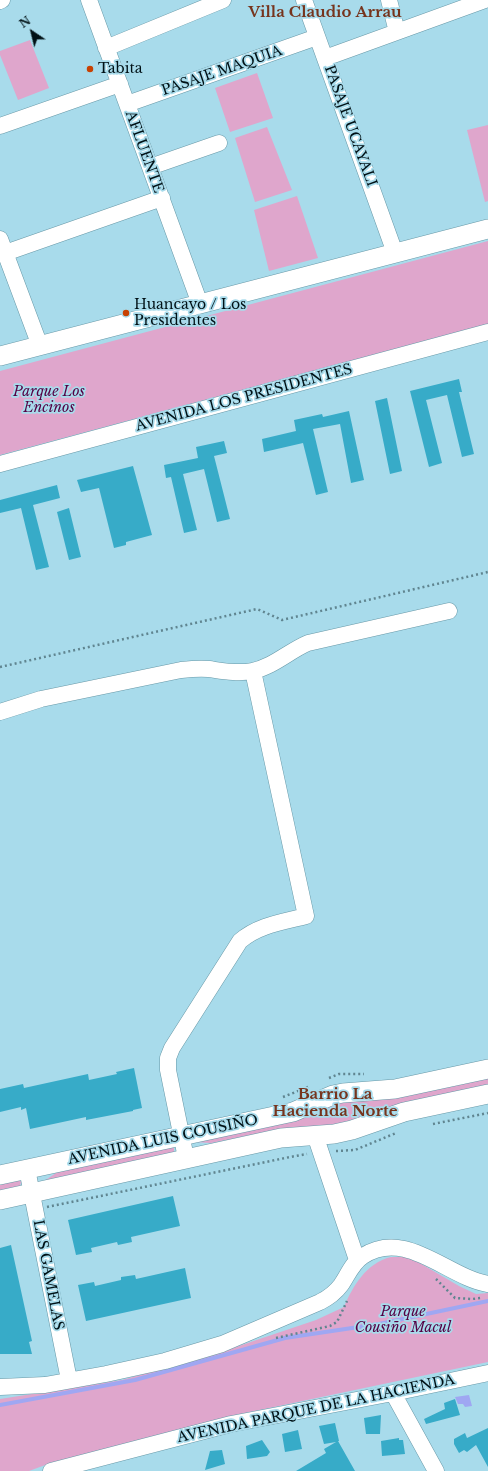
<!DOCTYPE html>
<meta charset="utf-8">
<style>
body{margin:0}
#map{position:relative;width:488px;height:1471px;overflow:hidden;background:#a8dbeb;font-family:"Libre Baskerville",serif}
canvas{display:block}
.north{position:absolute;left:12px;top:12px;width:40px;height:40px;-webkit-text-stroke:3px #a8dbeb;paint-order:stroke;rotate:325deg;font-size:11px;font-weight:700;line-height:16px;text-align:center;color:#001116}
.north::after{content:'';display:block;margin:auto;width:14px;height:18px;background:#001116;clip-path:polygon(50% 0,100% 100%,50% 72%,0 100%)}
</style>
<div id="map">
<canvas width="488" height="1471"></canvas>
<div class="north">N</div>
</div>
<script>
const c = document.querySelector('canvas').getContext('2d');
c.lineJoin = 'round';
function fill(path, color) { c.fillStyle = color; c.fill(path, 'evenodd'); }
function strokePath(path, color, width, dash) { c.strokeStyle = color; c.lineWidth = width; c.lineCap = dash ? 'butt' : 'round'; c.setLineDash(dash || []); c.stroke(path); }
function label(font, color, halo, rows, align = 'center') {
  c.font = font + ' "Libre Baskerville",serif'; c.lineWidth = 3.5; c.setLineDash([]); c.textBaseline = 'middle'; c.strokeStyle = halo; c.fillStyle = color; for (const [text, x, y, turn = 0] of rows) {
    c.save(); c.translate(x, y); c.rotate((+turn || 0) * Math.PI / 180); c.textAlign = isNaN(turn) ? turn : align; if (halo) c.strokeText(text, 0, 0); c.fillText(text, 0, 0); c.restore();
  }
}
fill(new Path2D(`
 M30,40l19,48 -31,12 -18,-45v-4z
 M257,73l16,45 -43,14 -15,-44z
 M488,125v76l-3,1 -18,-72z
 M267,127l25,63 -37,12 -20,-64z
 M297,196l21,62 -49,13 -15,-61z
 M488,241v83l-488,131v-84z
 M488,1072v15l-148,38 -25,1 -39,4 -65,13 -18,-1 130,-36z
 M174,1146v5l-1,4 -132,30v-4h3l15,-10z
 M20,1180l1,2 -1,4 -20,5v-10z
 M391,1257h14l13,5 41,24 17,8 12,-1v69l-252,53 -188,49 -19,7h-29v-72l122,-19 102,-29 92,-31 28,-13c9,-21 22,-44 47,-50z`), '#dfa6cc');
fill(new Path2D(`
 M469,1395l3,11 -7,1 -2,-3h-5l-3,-7z`), '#9fa7f2');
strokePath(new Path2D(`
 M0,1405l135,-25 150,-42 94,-14 109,-23`), '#9fa7f2', 4);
fill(new Path2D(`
 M459,379l3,13h-3l15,62 -12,3 -15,-62 -21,5 16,63 -13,4 -19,-76z
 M387,398l15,73 -12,3 -15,-73z
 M349,411l15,69 -13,3 -11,-59 -27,5 15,63 -12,3 -13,-52 -39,9 -2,-13 34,-8 -2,-11 28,-6 1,3z
 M224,441l3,12 -13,3 16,63 -13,3 -13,-53 -21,5 14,56 -13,3 -13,-56 -5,1 -2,-13 34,-7 -2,-11z
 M133,466l19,69 -26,7v3l-12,3 -15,-60 -18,4 -4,-12z
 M57,485l3,13 -27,7 16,62 -13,3 -15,-62 -21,5v-13z
 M69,508l12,49 -12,3 -12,-48z
 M134,1068l8,40 -9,2v1l-47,9v-3l-56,12 -4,-21 -5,2v-3l-21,5v-23l23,-5 1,4 64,-14 1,6 28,-6 -1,-2z
 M173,1196l7,30 -49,11 1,5 -14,3 -1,-3 -26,6 1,4 -16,3 -8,-35z
 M11,1245l21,96 -3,1 3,12h-32v-106z
 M185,1268l6,30 -105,23 -8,-36 16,-3 1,4 26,-6v-3l14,-2 1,4z
 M455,1399l5,16 -34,9 -2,-5 21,-10 -1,-6z
 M381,1415l-1,19h-14l-2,-16z
 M335,1423l4,18h-1l17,30h-59l30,-18 -2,-4 12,-7 -12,2 -5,-18z
 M488,1428v39l-12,-22 -9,7 -3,-2 -5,3 -5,-9v-5l11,-6 2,5z
 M298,1430l4,19 -17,3 -3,-18z
 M399,1438v2h4l2,14 -23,2 -1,-15z
 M262,1440l8,12 -3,4 -20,3 -1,-13z
 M222,1450l3,14 -20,6 5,-19z`), '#37abc8');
const minor = new Path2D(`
 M89,0l111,304
 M304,0l91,253
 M389,0l8,32
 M0,1l2,-1
 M106,48l117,-48
 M325,58l160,-58
 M127,104l190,-67
 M0,126l120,-42
 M150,167l69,-24
 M0,239l40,107
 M5,253l157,-55
 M0,464l488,-132
 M0,712l41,-13 140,-29c9,-1 18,-2 28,-1 14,2 29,5 43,2 21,-4 37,-20 56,-28l141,-32
 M315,1135l42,125
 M186,1158l-18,-88v-12l4,-10 68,-107c18,-16 43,-19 66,-25l-53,-245
 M27,1169l42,211
 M0,1387l45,-2 61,-11 59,-13 57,-17 98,-42c8,-4 15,-9 21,-17 7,-10 11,-22 22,-29 43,-28 84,21 125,28
 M393,1393l43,78
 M51,1471l180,-47 162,-31 95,-20`);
const tertiary = new Path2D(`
 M0,356l488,-127
 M0,1175l293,-63 40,-17 10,-2 52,-4 93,-20
 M0,1200l281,-62 53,-4 18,-4 52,-18 84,-18`);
strokePath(minor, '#6798a7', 17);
strokePath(tertiary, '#6798a7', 20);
strokePath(new Path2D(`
 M0,667l257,-58 25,11 206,-48
 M329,1078l10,-4h25
 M283,1097l25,-10
 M433,1124l55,-11
 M336,1151l19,-1 41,-17
 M47,1207l243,-50 17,-3
 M436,1279l19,19 17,1 9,-1
 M276,1338l54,-12 7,-4 10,-21`), '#608590', 2.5, [2, 3]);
strokePath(minor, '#fff', 16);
strokePath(tertiary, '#fff', 19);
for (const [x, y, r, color] of [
 [90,69,4,"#c84102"],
 [126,313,4,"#c84102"]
]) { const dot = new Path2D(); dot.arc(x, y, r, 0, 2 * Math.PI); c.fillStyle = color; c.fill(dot); strokePath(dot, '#a8dbeb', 1.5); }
label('14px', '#001116', '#a8dbeb', [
 ["Tabita",98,69],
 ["Huancayo / Los",134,305],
 ["Presidentes",134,321]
], 'left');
label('14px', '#001116', '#a8dbeb', [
 ["PASAJE MAQUIA",222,71,-19],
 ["PASAJE UCAYALI",350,126,70],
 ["AFLUENTE",144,152,70],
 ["AVENIDA LOS PRESIDENTES",244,398,-15],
 ["AVENIDA LUIS COUSIÑO",163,1140,-12],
 ["LAS GAMELAS",48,1275,79],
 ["AVENIDA PARQUE DE LA HACIENDA",316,1409,-12]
]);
label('italic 14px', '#550144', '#a8dbeb', [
 ["Parque Los",49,392],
 ["Encinos",49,408],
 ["Parque",403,1312],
 ["Cousiño Macul",403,1328]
]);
label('bold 15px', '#76341d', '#a8dbeb', [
 ["Villa Claudio Arrau",325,13],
 ["Barrio La",335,1095],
 ["Hacienda Norte",335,1112]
]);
</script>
